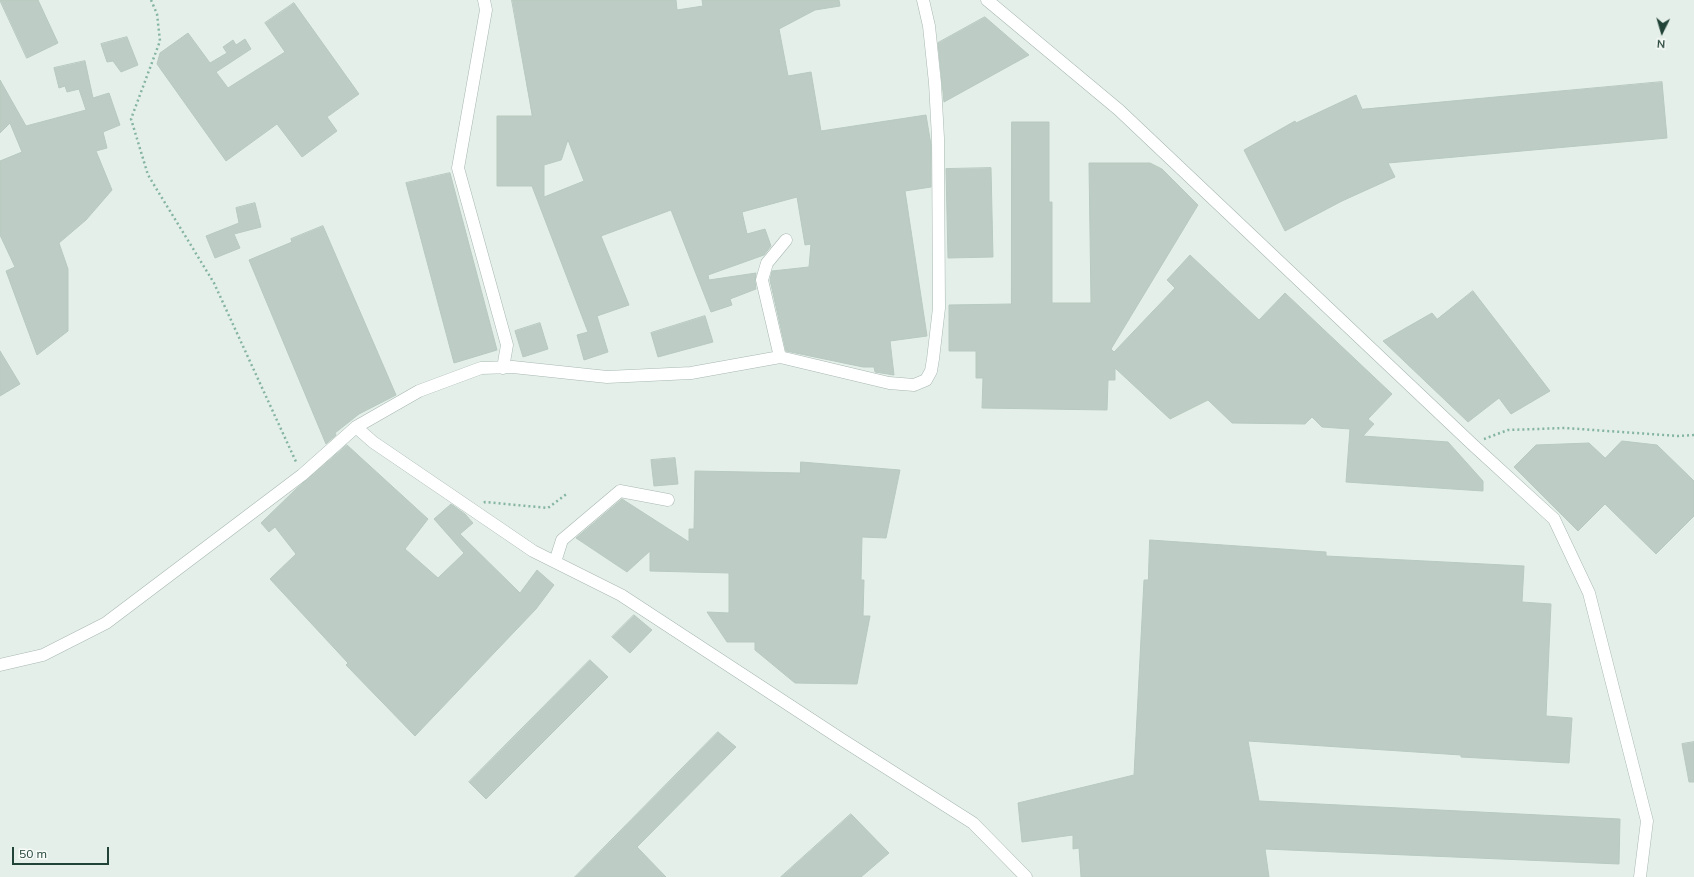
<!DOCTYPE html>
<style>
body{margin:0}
#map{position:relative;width:1694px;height:877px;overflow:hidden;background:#e5efea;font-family:Mulish,sans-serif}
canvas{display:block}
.north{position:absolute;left:1642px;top:12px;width:40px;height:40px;-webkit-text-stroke:3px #f6fbf8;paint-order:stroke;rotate:185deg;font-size:11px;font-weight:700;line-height:16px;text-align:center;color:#224337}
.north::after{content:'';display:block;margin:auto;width:14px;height:18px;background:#224337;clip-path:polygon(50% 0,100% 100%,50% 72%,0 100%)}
.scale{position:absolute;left:12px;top:847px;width:97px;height:18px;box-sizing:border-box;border:2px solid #224337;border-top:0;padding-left:5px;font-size:12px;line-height:14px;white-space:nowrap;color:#224337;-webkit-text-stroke:3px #f6fbf8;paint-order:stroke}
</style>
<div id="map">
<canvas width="1694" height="877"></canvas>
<div class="north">N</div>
<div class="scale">50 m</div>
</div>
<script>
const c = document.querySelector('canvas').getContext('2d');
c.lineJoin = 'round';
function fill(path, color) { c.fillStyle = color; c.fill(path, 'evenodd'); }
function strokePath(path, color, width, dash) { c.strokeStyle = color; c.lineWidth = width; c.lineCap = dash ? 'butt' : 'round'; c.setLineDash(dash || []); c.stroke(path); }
const building = new Path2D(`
 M0,0h38l20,43 -31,15z
 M512,0h164l1,10 26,-4 -1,-6h137l1,6 -25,4 -36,19 9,47 23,-4 10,59 105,-16 5,30v42l-26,4 22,145 -37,5 4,34 -19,-3 -1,-5h-11l-77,-16 -16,-71 2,-9 37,-4 2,-23 -6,1 -8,-48 -55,15 5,22 18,-5 6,17 -7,9 -56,20 1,5 47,-7 -1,8 1,8 -26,10 2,6 -21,7 -40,-102 -70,26 28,69 -32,11 11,36 -24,8 -7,-25 11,-3 -56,-146h-35v-70h35zM568,140l16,41 -40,16v-32l17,-5z
 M294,3l65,91 -32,23 10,14 -35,26 -25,-33 -51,37 -69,-97 3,-11 28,-20 22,30 17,-10 -4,-6 10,-7 3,5 9,-6 6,10 -35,23 12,16 57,-36 -20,-29z
 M985,17l44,38 -85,47 -6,-59z
 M127,37l11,28 -17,7 -8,-11 -6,1 -6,-18z
 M85,61l8,37 16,-5 11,32 -17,7 4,16 -11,3 16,39 -26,30 -27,23 9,26v62l-31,24 -31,-84 9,-4 -15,-32v-74l22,-9 -12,-29 -10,10v-53l26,46 60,-16 -7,-21 -12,3 -2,-6 -6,2 -5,-20z
 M1662,82l5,56 -279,25 7,14 -53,24 -57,30 -41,-81 51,-29 1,2 60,-28 6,14z
 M1012,122h37v80h3v101h39l-2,-140h61l12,6 36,36 -87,144 3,3 61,-64 -8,-8 23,-25 69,65 26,-27 107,101 -24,25 6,5 -11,12 85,6 35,39v10l-137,-9 4,-53 -28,-2 -10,-10 -7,7 -73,-1 -24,-23 -38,19 -55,-51v12h-7l-1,30 -125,-2 1,-30h-7v-27h-27v-46l62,-1z
 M991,168l2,89 -45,1 -2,-89z
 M450,173l47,177 -43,13 -48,-180z
 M255,203l6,24 -27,7 6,14 -25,10 -9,-22 33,-13 -3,-15z
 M323,226l73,169 -37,19 -24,19 1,2 -10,9 -77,-184 43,-18 -1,-3z
 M1473,291l77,100 -39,23 -12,-16 -31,24 -85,-81 49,-28 5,6z
 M705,316l8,26 -55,15 -7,-24z
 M540,323l8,26 -25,8 -8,-26z
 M0,351l20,33 -20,12z
 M1622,441l35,4 37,36v35l-38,38 -51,-50 -27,27 -64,-64 22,-22 53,-2 16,15z
 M347,445l81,74 -23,30 33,29 26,-25 -30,-34 17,-15 14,10 8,9 -13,11 60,59 17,-23 17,15 -18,24 -121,127 -69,-71 2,-2 -78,-84 26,-25 -21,-27 -6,5 -8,-9 34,-33z
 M675,458l3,26 -24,2 -3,-26z
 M801,462l99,8 -14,68 -24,-1 -1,43h3l-1,36h7l-13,68 -62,-1 -40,-33v-8h-28l-20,-30 22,1v-40l-79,-2v-20l-23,21 -51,-34 46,-39 67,43v-13h5l1,-58 105,2z
 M1150,540l176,12v4l198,10 -2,36 29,2 -5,112 26,2 -3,45 -108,-6v-2l-213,-14 11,60 361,18 -1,45 -354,-15 4,28h-188l-2,-29 -6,1v-14l-51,7 -4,-39 116,-28 10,-195h4z
 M634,615l18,15 -22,23 -18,-16z
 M590,660l18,17 -122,122 -17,-17z
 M718,732l18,15 -99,100 29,30h-91z
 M1694,742v40h-5l-7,-38z
 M851,814l38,39 -28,24h-80z`);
fill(building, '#bdcdc5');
strokePath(building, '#b7c9c0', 1);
const minor = new Path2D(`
 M484,0l2,10 -28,158 49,177 -4,23
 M987,0l132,110 353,334 82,75 35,74 58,228 -7,56
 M780,357l-18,-77 5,-17 19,-23
 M356,427l17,15 160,109 88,44 220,144 132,84 53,54
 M555,562l7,-22 58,-49 48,9
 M0,665l43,-10 63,-32 196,-148 54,-48 63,-36 62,-23 32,-1 94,10 84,-4 89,-16 109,26 25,2 12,-5 5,-9 2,-12 6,-51 -1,-170 -3,-55 -6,-57 -6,-26`);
strokePath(minor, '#a7b8b1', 13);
strokePath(new Path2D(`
 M151,0l6,14 3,27 -29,78 17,56 66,108 83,181
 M1484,439l24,-9 57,-2 113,8 16,-1
 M484,503l1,-1 63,6 20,-15`), '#84b5a1', 2.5, [2, 3]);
strokePath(minor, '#fff', 12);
</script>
